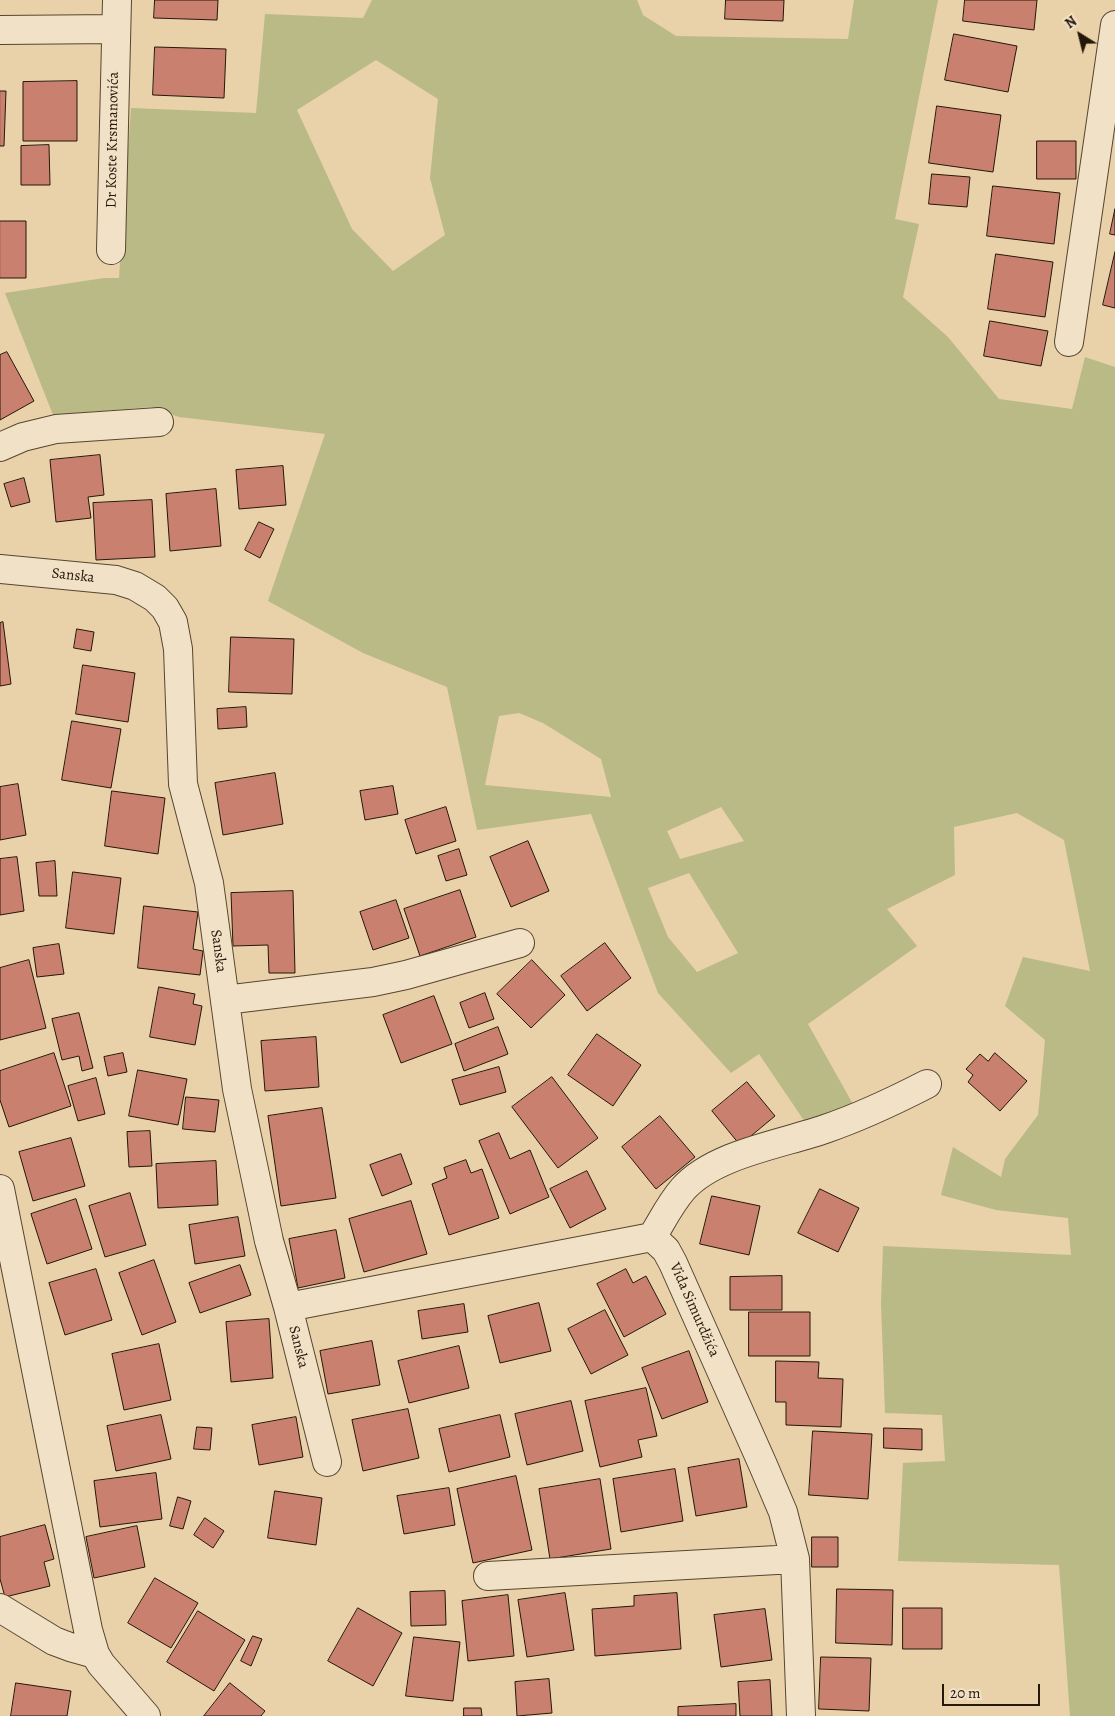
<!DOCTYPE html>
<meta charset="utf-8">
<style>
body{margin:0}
#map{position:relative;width:1115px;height:1716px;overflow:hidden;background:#e9d1a9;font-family:Alegreya,serif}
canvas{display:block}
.north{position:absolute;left:1055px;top:10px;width:50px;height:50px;-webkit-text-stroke:4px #f1e1c7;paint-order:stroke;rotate:324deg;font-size:14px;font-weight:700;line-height:20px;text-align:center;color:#251709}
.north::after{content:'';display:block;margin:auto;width:18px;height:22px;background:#251709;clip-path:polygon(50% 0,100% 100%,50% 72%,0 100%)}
.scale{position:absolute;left:942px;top:1684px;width:98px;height:22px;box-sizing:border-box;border:2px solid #251709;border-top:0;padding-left:6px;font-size:15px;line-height:18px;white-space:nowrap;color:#251709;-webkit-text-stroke:4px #f1e1c7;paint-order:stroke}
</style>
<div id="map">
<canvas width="1115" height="1716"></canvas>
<div class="north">N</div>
<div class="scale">20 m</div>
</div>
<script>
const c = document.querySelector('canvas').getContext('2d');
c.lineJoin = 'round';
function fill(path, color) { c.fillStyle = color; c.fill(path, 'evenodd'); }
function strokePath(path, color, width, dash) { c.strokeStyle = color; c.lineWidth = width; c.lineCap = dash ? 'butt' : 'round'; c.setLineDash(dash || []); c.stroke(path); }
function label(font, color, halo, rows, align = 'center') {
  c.font = font + ' Alegreya,serif'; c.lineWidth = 4; c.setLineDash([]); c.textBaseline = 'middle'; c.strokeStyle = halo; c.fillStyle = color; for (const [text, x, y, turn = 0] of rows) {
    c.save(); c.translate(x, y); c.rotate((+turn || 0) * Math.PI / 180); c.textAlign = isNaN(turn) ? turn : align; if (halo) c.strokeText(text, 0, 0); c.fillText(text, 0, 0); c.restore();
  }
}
fill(new Path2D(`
 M372,0h265l6,15 33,21 172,3 6,-39h84l-43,219 24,5 -16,73 45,40 51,62 73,10 13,-52 30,10v1349h-45l-11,-151 -161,-4 5,-98 42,-2 -3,-46 -57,-2 -4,-110 2,-57 188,9 -3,-37 -72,-8 -55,-15 12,-48 48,30 4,-18 33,-44 7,-75 -40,-34 18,-49 67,14 -26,-131 -47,-27 -63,14 1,48 -68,34 30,37 -109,78 46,82 -47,19 -48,-71 -28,19 -73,-80 -67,-179 -114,16 -30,-143 -84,-34 -95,-52 57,-167 -146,-17 -28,-10 -98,8 -48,-122 99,-15h15l12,-170 125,5 9,-99 98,4zM376,60l62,39 -8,79 15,57 -52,36 -41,-42 -55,-119zM519,713l24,10 58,36 10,38 -126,-12 14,-69zM721,807l23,34 -64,18 -13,-28zM689,873l49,80 -41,19 -29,-35 -20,-49z`), '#b9ba86');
const building = new Path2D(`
 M155,0h63l-1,20 -63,-2z
 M726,0h58l-1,21 -58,-2z
 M965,0h72l-3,30 -71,-9z
 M954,34l63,12 -9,46 -63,-12z
 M155,47l71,2 -2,49 -71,-3z
 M77,81v60h-54v-59z
 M0,91h6l-2,55h-4z
 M937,106l64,9 -8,57 -64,-9z
 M1037,141h39v38h-39z
 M49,145l1,40h-29v-39z
 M932,174l38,3 -3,30 -38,-3z
 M993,186l67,7 -6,51 -67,-8z
 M1115,209v26l-5,-1z
 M0,221h26v57h-26z
 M1115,252v56l-12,-3z
 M996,254l57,8 -8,55 -57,-8z
 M990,321l58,10 -7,35 -57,-10z
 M7,352l27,49 -34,19v-65z
 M100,455l4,40 -16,2 3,21 -35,4 -6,-62z
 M283,466l3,39 -47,4 -3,-39z
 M24,478l6,24 -19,5 -7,-23z
 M216,489l5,57 -51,5 -4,-57z
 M152,500l3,57 -59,3 -3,-57z
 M259,522l15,7 -14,29 -15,-8z
 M3,622l8,62 -11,2v-63z
 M77,629l17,3 -3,19 -17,-3z
 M231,637l63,2 -2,55 -63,-2z
 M83,665l52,8 -7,49 -52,-8z
 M246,707l1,20 -29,2 -1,-20z
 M72,721l49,8 -10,59 -49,-8z
 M275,773l8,51 -60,11 -8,-52z
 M18,784l8,51 -26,5v-53z
 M393,786l5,28 -33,6 -5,-29z
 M112,791l53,7 -7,56 -53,-8z
 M446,807l10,34 -40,13 -11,-34z
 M528,841l21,50 -38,16 -21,-50z
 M459,849l8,26 -21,6 -8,-25z
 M17,857l7,54 -24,4v-56z
 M55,861l2,35h-18l-3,-33z
 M73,872l48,6 -7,56 -48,-6z
 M460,890l16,47 -56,19 -16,-47z
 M293,891l2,82h-26l-1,-28 -35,1 -2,-53z
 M396,900l13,38 -36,12 -13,-38z
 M144,906l54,6 -5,37 10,2 -3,24 -62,-7z
 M605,943l26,35 -44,33 -26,-35z
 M59,944l5,30 -27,3 -4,-29z
 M29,960l17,68 -46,12v-72z
 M532,960l33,35 -34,33 -34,-34z
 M159,987l36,7 -2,10 9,2 -7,39 -45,-8z
 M485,993l9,26 -25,9 -9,-25z
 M434,996l18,48 -51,19 -18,-48z
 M79,1013l14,55 -11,3 -3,-15 -17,4 -10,-41z
 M498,1027l10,27 -44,17 -9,-27z
 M597,1034l44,31 -28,41 -45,-31z
 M316,1037l3,50 -54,4 -4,-50z
 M54,1053l17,53 -62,21 -9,-27v-29z
 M123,1053l4,19 -19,4 -4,-19z
 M995,1053l32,28 -27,30 -32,-29 5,-7 -7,-6 14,-15 8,7z
 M499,1067l7,25 -46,13 -8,-25z
 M138,1070l49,9 -9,46 -49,-9z
 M552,1077l46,61 -40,30 -46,-61z
 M96,1078l9,36 -27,7 -10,-35z
 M747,1082l28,34 -35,29 -28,-34z
 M186,1097l33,3 -4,32 -32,-3z
 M322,1108l14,90 -55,8 -13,-90z
 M660,1116l35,41 -39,32 -34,-42z
 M150,1131l2,35 -23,1 -2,-35z
 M499,1133l11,26 20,-9 19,47 -39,17 -31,-73z
 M71,1138l14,48 -52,15 -14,-49z
 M401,1154l11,30 -30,12 -12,-31z
 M466,1160l5,13 11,-4 17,49 -50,17 -17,-51 15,-6 -3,-10z
 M216,1161l2,44 -60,3 -2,-44z
 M587,1171l19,38 -36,19 -20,-39z
 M820,1189l39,19 -21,44 -40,-19z
 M130,1193l16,52 -41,12 -16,-51z
 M712,1196l48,10 -11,49 -49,-11z
 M76,1199l16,50 -45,15 -16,-50z
 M411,1201l16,53 -63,18 -15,-53z
 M238,1217l7,39 -50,8 -6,-39z
 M336,1230l9,48 -47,10 -9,-49z
 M154,1260l22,62 -34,13 -23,-62z
 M240,1265l11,30 -51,18 -11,-30z
 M96,1269l16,51 -47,15 -16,-52z
 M626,1269l7,14 13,-7 20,38 -42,23 -27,-53z
 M782,1276v34h-52v-33z
 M539,1303l12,48 -51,12 -12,-47z
 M464,1304l4,28 -46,7 -4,-28z
 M605,1310l23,45 -37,19 -23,-45z
 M749,1312h61v44h-61z
 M269,1319l4,59 -42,4 -5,-60z
 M372,1341l8,44 -52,9 -8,-43z
 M159,1344l12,56 -47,10 -12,-56z
 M459,1346l10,42 -60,15 -11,-42z
 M689,1351l19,51 -46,17 -20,-51z
 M776,1361l43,1 -1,16 25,1 -2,48 -55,-2v-23h-10z
 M646,1388l11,48 -19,4 4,17 -42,10 -15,-66z
 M571,1401l12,50 -56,14 -12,-51z
 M408,1409l11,49 -56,13 -11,-51z
 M161,1415l10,44 -55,12 -9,-45z
 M500,1415l10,42 -61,15 -10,-43z
 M296,1417l7,40 -44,8 -7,-40z
 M197,1427l15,1 -2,22 -16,-1z
 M884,1428l38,1v21l-38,-2z
 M813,1431l59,3 -4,65 -59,-4z
 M739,1459l8,48 -51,9 -8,-48z
 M675,1469l8,52 -62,11 -8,-53z
 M156,1473l6,46 -62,8 -6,-46z
 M516,1476l16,74 -59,13 -16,-74z
 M600,1479l11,70 -61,10 -11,-70z
 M449,1488l6,37 -51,9 -7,-38z
 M275,1491l47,7 -6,47 -48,-7z
 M178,1497l13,4 -8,28 -13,-3z
 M205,1518l19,13 -11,17 -19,-13z
 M45,1525l9,34 -10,3 6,24 -45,11 -5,-18v-42z
 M137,1526l8,41 -51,11 -8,-41z
 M812,1537h26v30h-26z
 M155,1578l43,25 -27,45 -43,-25z
 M837,1589l56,1 -1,55 -56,-2z
 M445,1591l1,34 -35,1 -1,-34z
 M565,1593l9,57 -47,7 -9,-57z
 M677,1593l4,56 -86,7 -3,-47 42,-3v-10z
 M508,1595l6,61 -46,5 -6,-60z
 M358,1608l44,25 -29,53 -45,-25z
 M903,1608h39v41h-39z
 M765,1609l7,51 -51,7 -7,-52z
 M198,1611l47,29 -31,51 -47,-29z
 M253,1636l9,3 -11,27 -10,-5z
 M414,1637l46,5 -7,59 -47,-5z
 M821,1657l50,1 -2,53 -50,-2z
 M549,1679l3,34 -35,3 -2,-34z
 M770,1680l2,36h-32l-2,-34z
 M16,1683l55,8 -4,25h-56z
 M230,1683l35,28 -4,5h-57z
 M736,1704v12h-58v-9z
 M464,1708h17l1,8h-18z`);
fill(building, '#ca806e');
strokePath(building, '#251709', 1);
const street = new Path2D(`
 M0,30l115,-1
 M111,250l6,-250
 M1069,342l46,-317
 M0,447l23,-10 33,-8 103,-7
 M0,569l116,11 19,6 20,12 10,10 8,14 5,27 5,135 26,99 28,206 32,152 19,66 39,155
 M225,1000l148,-18 33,-7 114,-32
 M0,1189l88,441 7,24 6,10 45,52
 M652,1237c10,-16 18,-33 31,-48 31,-35 99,-45 142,-60 35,-12 69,-28 102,-45
 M288,1307l364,-70 14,13 7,13 90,202 20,47 12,47 6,157
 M488,1576l307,-17
 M0,1608l54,33 16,6 25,7`);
strokePath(street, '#564631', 30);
strokePath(street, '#f1e1c7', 28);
label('15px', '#251709', '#f1e1c7', [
 ["Dr Koste Krsmanovića",113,140,-89],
 ["Sanska",73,576,6],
 ["Sanska",218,951,82],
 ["Vida Simurdžića",694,1310,66],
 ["Sanska",298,1347,76]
]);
</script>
